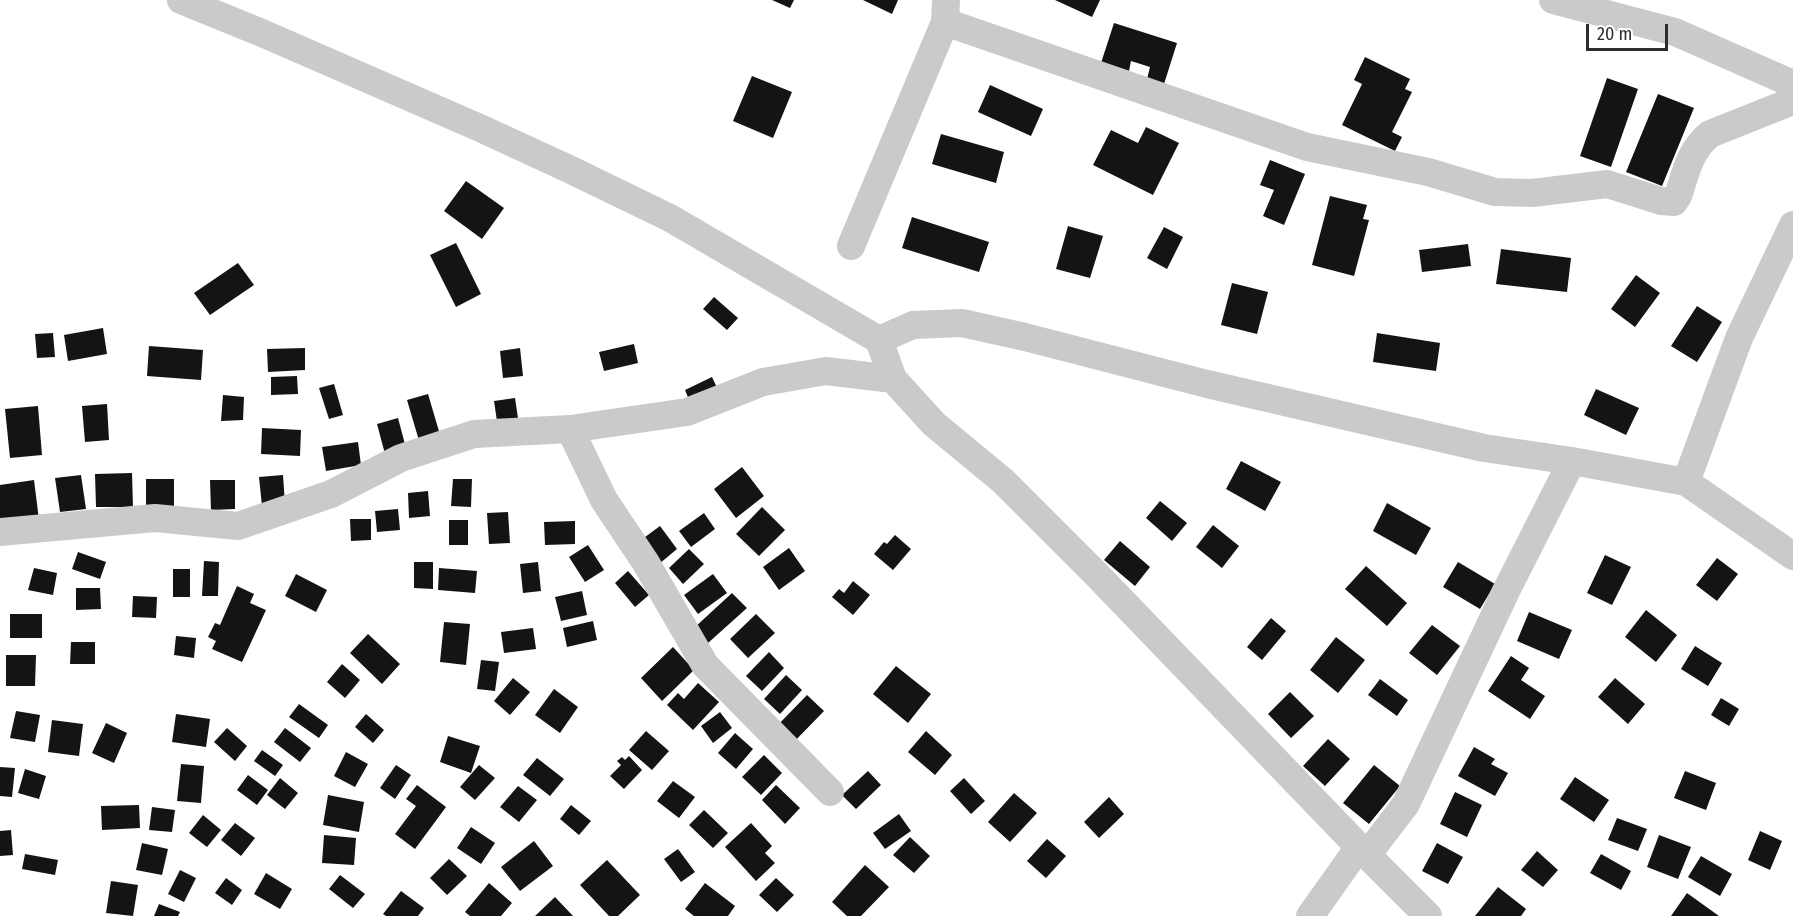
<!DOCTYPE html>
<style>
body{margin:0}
#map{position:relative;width:1793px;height:916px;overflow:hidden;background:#fff;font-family:"Fira Sans Condensed",sans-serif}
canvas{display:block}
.scale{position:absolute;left:1586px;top:24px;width:82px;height:27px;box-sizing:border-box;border:3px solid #2d2d2d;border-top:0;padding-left:8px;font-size:18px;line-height:21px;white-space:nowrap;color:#2d2d2d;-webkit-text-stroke:4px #fff;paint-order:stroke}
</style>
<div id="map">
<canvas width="1793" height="916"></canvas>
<div class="scale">20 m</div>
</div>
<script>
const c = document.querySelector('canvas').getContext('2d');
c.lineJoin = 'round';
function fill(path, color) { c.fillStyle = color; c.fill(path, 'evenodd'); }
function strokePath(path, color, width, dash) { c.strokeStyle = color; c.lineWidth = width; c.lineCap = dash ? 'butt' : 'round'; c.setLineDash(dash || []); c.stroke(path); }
fill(new Path2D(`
 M772,0h22l-4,8z
 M863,0h35l-6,14z
 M1055,0h45l-8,17z
 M1114,23l63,20 -13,41 -17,-5 3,-12 -19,-6 -2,10 -28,-8z
 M1365,57l45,22 -5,10 7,3 -20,40 10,5 -7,14 -53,-26 20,-41 -8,-4z
 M752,76l40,16 -19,46 -40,-17z
 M1607,78l31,11 -27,78 -31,-11z
 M990,85l53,24 -12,27 -53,-24z
 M1658,94l36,14 -32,78 -36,-14z
 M1146,127l33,16 -26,52 -60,-30 18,-35 27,13z
 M941,134l63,18 -8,31 -64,-19z
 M1270,160l35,14 -21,51 -21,-9 11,-26 -14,-5z
 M466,181l38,27 -22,31 -38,-28z
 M1330,196l37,9 -4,14 6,1 -15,56 -42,-11z
 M912,217l77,25 -10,30 -77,-24z
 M1068,226l35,10 -13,42 -34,-9z
 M1164,227l19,10 -16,32 -20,-11z
 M456,243l25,51 -25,13 -26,-52z
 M1468,244l3,22 -49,6 -3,-22z
 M1501,249l70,9 -4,34 -71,-8z
 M238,263l16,22 -44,30 -16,-22z
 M1636,275l24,18 -25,34 -24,-18z
 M1232,283l36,9 -11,42 -36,-9z
 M714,297l24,21 -11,12 -24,-21z
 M1697,306l25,16 -25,40 -26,-16z
 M103,328l4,26 -39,7 -4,-26z
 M53,333l2,24 -18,1 -2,-24z
 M1377,333l63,10 -4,28 -63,-9z
 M634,344l4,19 -34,8 -5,-19z
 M149,346l54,4 -2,30 -54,-4z
 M305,348v22l-37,2 -1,-23z
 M520,348l3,28 -20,2 -3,-27z
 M297,376l1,18 -27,1v-18z
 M712,377l8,17 -28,13 -7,-17z
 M334,384l9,31 -14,4 -10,-31z
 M1596,389l43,19 -13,27 -42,-20z
 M428,394l13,44 -21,6 -13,-44z
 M223,395l21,2 -1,23 -22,1z
 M515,398l4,27 -21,3 -4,-27z
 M107,404l2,36 -24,2 -3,-36z
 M38,406l4,49 -32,3 -5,-49z
 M398,418l8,30 -21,6 -8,-30z
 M262,428l39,2 -1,26 -39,-2z
 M358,442l3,23 -35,6 -4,-24z
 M1241,461l40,21 -16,29 -39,-22z
 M742,467l22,29 -28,22 -22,-29z
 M132,473l1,34h-37l-1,-33z
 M81,475l5,34 -26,3 -5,-34z
 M283,475l2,29 -23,2 -3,-29z
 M146,479h28v34h-28z
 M453,479h19l-1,28 -20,-1z
 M34,480l5,40 -39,5v-40z
 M210,480h25v29l-24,1z
 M428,491l2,25 -21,2 -1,-25z
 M1160,501l27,22 -15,18 -26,-23z
 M1387,503l44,25 -15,27 -43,-24z
 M762,507l23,23 -26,26 -23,-22z
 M398,509l2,21 -23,2 -2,-21z
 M508,512l2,31 -21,1 -2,-31z
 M704,513l11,16 -24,18 -12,-16z
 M350,519h21v21l-20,1z
 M449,520h19v25h-19z
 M575,521v23l-30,1 -1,-23z
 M1213,525l26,21 -17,22 -26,-21z
 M660,526l17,23 -18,15 -18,-24z
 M895,535l16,14 -18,21 -19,-16 10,-12 3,2z
 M1120,541l30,26 -15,19 -31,-26z
 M588,545l16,25 -19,12 -16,-25z
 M789,548l16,23 -26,19 -16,-23z
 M689,549l15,15 -21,20 -14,-16z
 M78,552l28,10 -6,17 -28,-10z
 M1605,555l26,12 -19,38 -25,-12z
 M1717,558l21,16 -21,27 -21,-16z
 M204,561l15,1 -1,34h-16z
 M414,562h19v27l-19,-1z
 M538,562l3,29 -18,2 -3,-29z
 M1458,562l37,22 -15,25 -37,-22z
 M1366,566l41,37 -20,23 -42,-37z
 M34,568l23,5 -4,22 -25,-5z
 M439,568l38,3 -2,22 -37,-3z
 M173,569h17v28h-17z
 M628,571l21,24 -14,12 -20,-24z
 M296,574l31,16 -11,22 -31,-16z
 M713,574l14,19 -29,21 -14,-19z
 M853,581l17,14 -17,20 -21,-18 7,-8 5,4z
 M237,586l17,8 -4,9 16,7 -24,52 -30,-13 4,-8 -8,-4 7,-14 5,2z
 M76,588h24l1,21 -25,1z
 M582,591l5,24 -26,6 -6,-24z
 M732,593l15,15 -39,35 -14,-15z
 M133,596l24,1 -1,21 -24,-1z
 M1646,610l31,25 -21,27 -31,-25z
 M1529,612l43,18 -13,29 -42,-18z
 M10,614h32v24h-32z
 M756,614l19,19 -27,25 -18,-19z
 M1271,618l15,13 -24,29 -15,-13z
 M593,621l4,19 -30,7 -4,-19z
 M444,622l26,2 -4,41 -26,-3z
 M1432,625l28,21 -23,29 -28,-22z
 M533,628l3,21 -32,4 -3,-21z
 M368,634l32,30 -18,20 -32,-31z
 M176,636l20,2 -2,20 -20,-3z
 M1336,637l29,23 -27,33 -28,-23z
 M71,642h24v22h-25z
 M1695,646l27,17 -14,23 -27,-17z
 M673,647l21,23 -32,31 -21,-23z
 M769,652l15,16 -22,23 -16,-15z
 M6,655h30l-1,31h-29z
 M1511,656l18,12 -8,12 24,16 -15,23 -42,-28z
 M481,660l18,2 -4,29 -18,-2z
 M342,664l18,16 -15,18 -18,-16z
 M896,666l35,28 -23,29 -35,-29z
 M786,675l16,15 -22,24 -16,-15z
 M513,678l17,14 -20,23 -16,-14z
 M1615,678l30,26 -17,20 -30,-27z
 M1380,679l28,21 -11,16 -29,-21z
 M698,683l21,19 -26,28 -26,-25 11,-12 6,6z
 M554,689l24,18 -18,26 -25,-18z
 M1290,692l24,24 -23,22 -23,-24z
 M807,695l17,16 -34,35 -17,-16z
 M1721,698l18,11 -10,17 -18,-11z
 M299,704l29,21 -9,13 -30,-21z
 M16,711l24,4 -5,27 -25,-4z
 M720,712l12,16 -19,15 -12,-17z
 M176,714l34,5 -4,28 -34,-5z
 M366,714l18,16 -11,13 -18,-16z
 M52,720l31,4 -4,32 -31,-4z
 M106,723l21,10 -13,30 -22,-10z
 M227,728l20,18 -12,15 -21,-19z
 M285,728l26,20 -11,14 -26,-20z
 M646,731l23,20 -17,19 -23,-20z
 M926,731l26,24 -17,20 -27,-23z
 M735,733l18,16 -17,20 -18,-16z
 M448,736l32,10 -9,27 -31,-11z
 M1328,739l22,20 -25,27 -22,-20z
 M1474,747l21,12 -4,5 17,9 -13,23 -37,-20z
 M262,750l21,15 -8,11 -21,-15z
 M346,752l22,12 -13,23 -21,-11z
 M764,755l18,18 -21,22 -19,-18z
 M629,756l13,14 -18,19 -14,-13 11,-11 -4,-4 5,-4 3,3z
 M537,758l27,21 -14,17 -27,-21z
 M181,764l23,2 -3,37 -24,-2z
 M396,765l15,10 -16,24 -15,-11z
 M479,765l16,13 -20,22 -15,-13z
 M1374,765l26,21 -31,38 -26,-21z
 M0,767l15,1 -3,29 -12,-1z
 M25,769l21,7 -7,23 -21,-6z
 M868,771l13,14 -25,24 -14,-14z
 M1685,771l31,12 -10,27 -32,-12z
 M248,775l20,15 -11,15 -20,-15z
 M1575,777l34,23 -15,22 -34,-23z
 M280,778l18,15 -13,16 -18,-14z
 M964,778l21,23 -14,13 -21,-23z
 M673,781l22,16 -16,21 -22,-17z
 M417,785l29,22 -31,42 -20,-15 21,-28 -10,-7z
 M776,785l24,23 -15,16 -23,-24z
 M518,786l19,14 -18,22 -19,-15z
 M1455,792l27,13 -15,32 -27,-13z
 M1014,793l23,20 -27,29 -22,-20z
 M328,795l36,7 -5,30 -36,-7z
 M1109,797l15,17 -25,24 -15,-16z
 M139,805l1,23 -38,2 -1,-24z
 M571,805l20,16 -12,14 -19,-16z
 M152,807l23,3 -3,22 -23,-2z
 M704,810l24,23 -15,15 -24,-23z
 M899,814l12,17 -26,18 -12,-16z
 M203,815l18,15 -14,17 -18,-14z
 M1617,818l30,11 -9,22 -30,-11z
 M235,823l20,15 -14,18 -20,-16z
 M751,823l21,23 -7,7 10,10 -19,18 -31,-34z
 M471,827l24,16 -14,21 -24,-16z
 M11,830l2,25 -13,1v-25z
 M1760,831l22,10 -12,29 -22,-10z
 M324,835l32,3 -2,27 -32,-2z
 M1659,835l32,12 -13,32 -31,-12z
 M910,837l20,19 -16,17 -21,-18z
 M1047,839l19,17 -20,22 -19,-17z
 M534,841l19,25 -33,25 -19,-24z
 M142,843l26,6 -6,26 -26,-5z
 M1437,843l26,14 -15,27 -26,-13z
 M678,849l17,23 -14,10 -17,-23z
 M1537,851l21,19 -15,17 -22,-17z
 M25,854l33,6 -3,15 -33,-6z
 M1601,854l30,17 -10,19 -31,-17z
 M1701,856l31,18 -12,22 -32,-19z
 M449,859l18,17 -20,19 -17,-17z
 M607,860l33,35 -22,21h-9l-29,-31z
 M865,865l24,22 -28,29h-14l-15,-14z
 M180,870l16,8 -12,24 -16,-8z
 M266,873l26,16 -12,20 -26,-15z
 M340,875l25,19 -12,14 -24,-19z
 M226,878l16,12 -10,15 -17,-12z
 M776,878l18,17 -17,17 -18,-17z
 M111,881l27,4 -5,31 -27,-3z
 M489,883l23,20 -11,13h-31l-5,-4z
 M705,883l30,23 -7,10h-34l-9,-7z
 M1498,887l28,22 -5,7h-46z
 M401,891l23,17 -6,8h-32l-3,-2z
 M1687,893l32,23h-48z
 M555,897l18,19h-38z
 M159,904l21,8 -2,4h-24z`), '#141414');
strokePath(new Path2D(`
 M181,0l81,33 218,95 89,41 101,49 209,122 14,39 41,45 69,57 96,96 260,270 69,69
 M1553,0l122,32 118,52
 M945,22l362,125 121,25 67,20 37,1 75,-9 54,17 13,1 4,-6c8,-24 12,-46 32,-62l83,-33
 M851,246l94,-224 1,-22
 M879,340l34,-15 49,-2 63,14 182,47 277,64 88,13 114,21 107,74
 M570,429l34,71 42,63 59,102 125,127
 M1686,482l53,-144 54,-113
 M0,532l155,-14 83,8 93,-32 70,-36 73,-24 96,-5 117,-17 76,-30 63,-11 67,8
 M1367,855l39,-51 100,-213 66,-130
 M1310,916l49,-69`), '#cacaca', 28);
</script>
